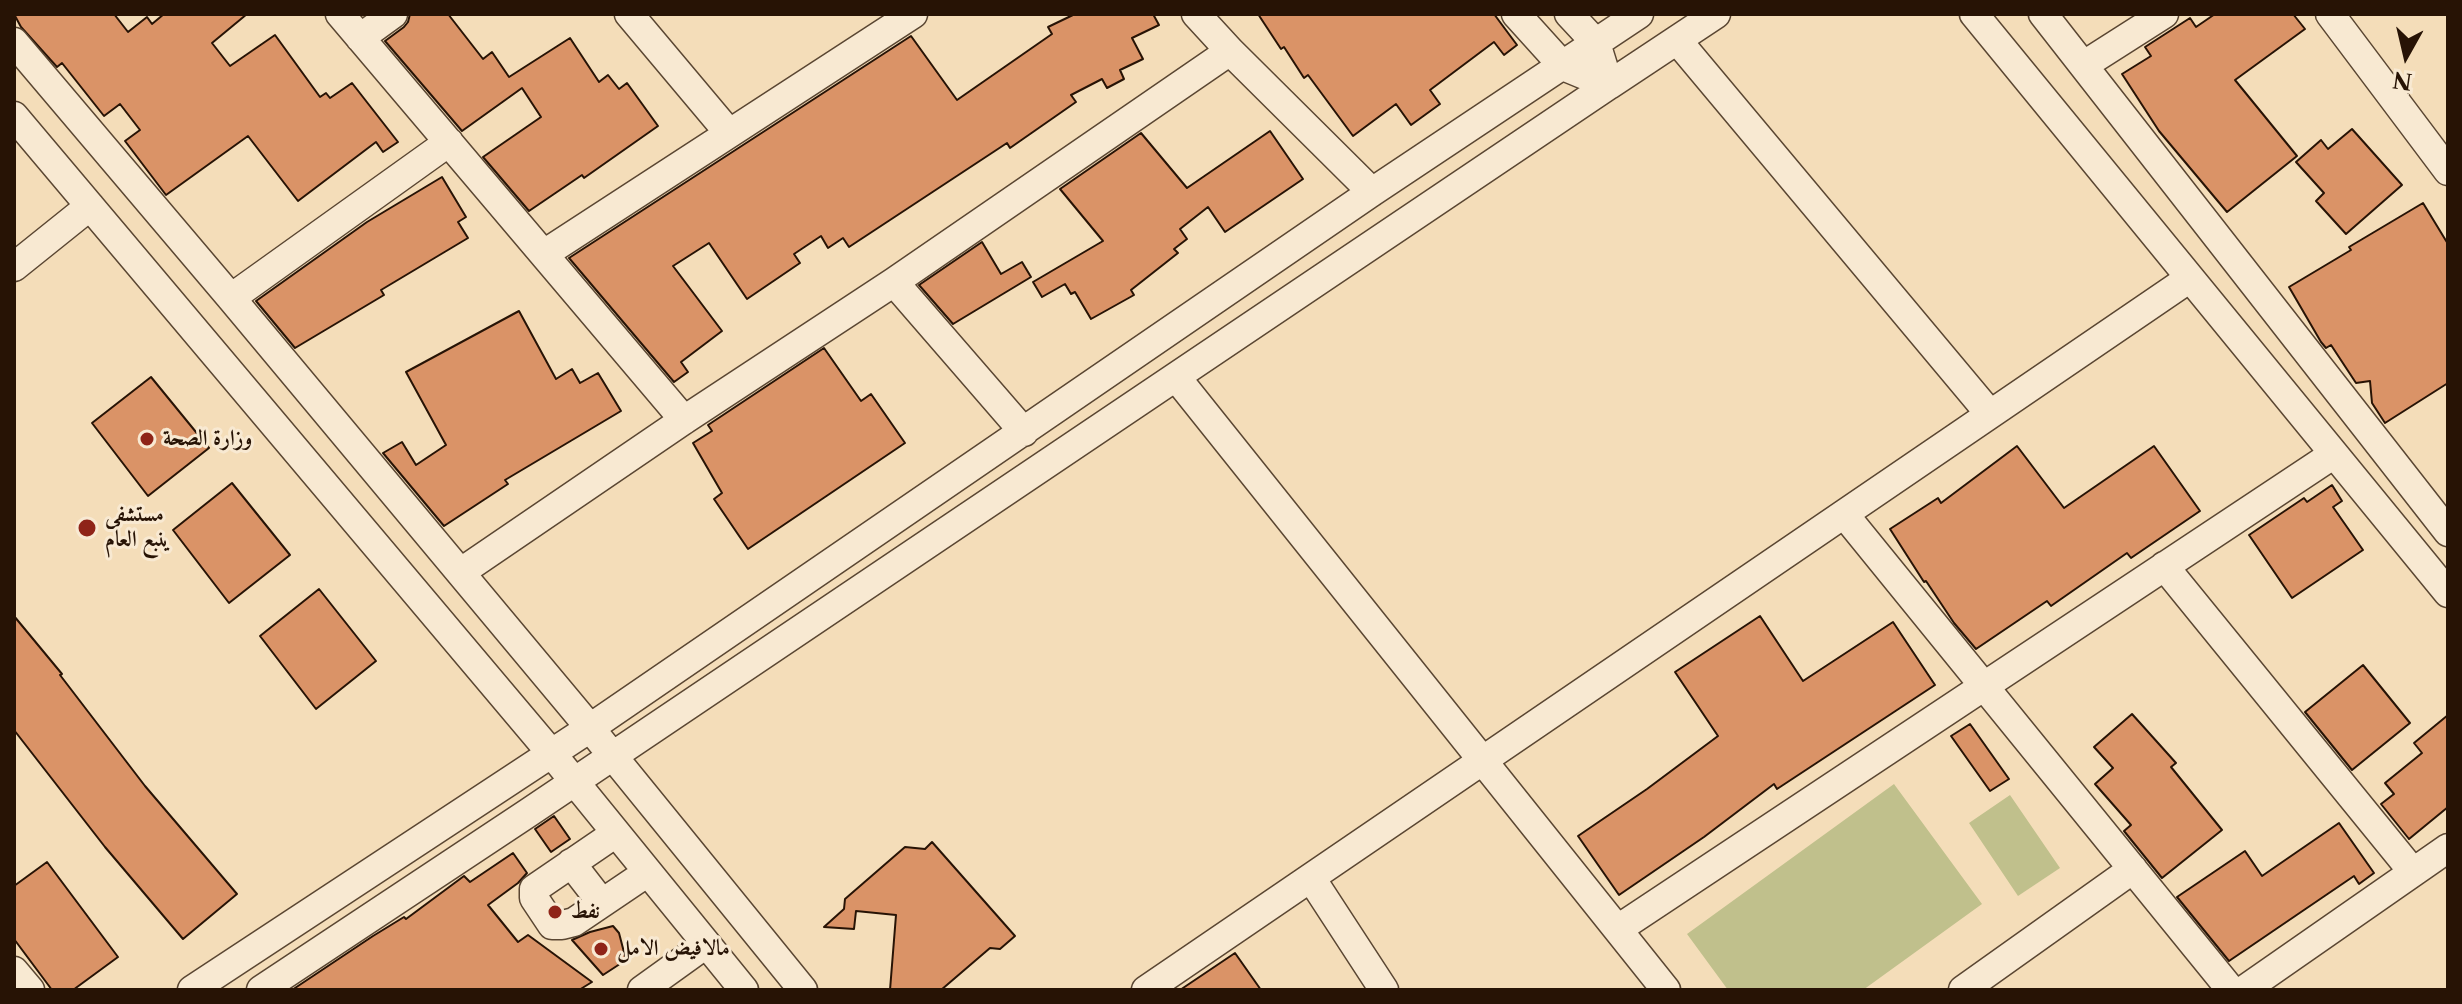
<!DOCTYPE html>
<meta charset="utf-8">
<style>
body{margin:0}
#map{position:relative;width:2462px;height:1004px;overflow:hidden;background:#f4ddb9;font-family:"Libre Caslon Text",serif}
canvas{display:block}
.frame{position:absolute;inset:0;border:16px solid #271305;pointer-events:none}
.north{position:absolute;left:2366px;top:16px;width:80px;height:80px;-webkit-text-stroke:6px #f8e9d2;paint-order:stroke;rotate:188deg;font-size:22px;font-weight:700;line-height:32px;text-align:center;color:#271305}
.north::after{content:'';display:block;margin:auto;width:28px;height:36px;background:#271305;clip-path:polygon(50% 0,100% 100%,50% 72%,0 100%)}
</style>
<div id="map">
<canvas width="2462" height="1004"></canvas>
<div class="frame"></div>
<div class="north">N</div>
</div>
<script>
const c = document.querySelector('canvas').getContext('2d');
c.lineJoin = 'round';
function fill(path, color) { c.fillStyle = color; c.fill(path, 'evenodd'); }
function strokePath(path, color, width, dash) { c.strokeStyle = color; c.lineWidth = width; c.lineCap = dash ? 'butt' : 'round'; c.setLineDash(dash || []); c.stroke(path); }
function label(font, color, halo, rows, align = 'center') {
  c.font = font + ' "Libre Caslon Text",Amiri,serif'; c.lineWidth = 6; c.setLineDash([]); c.textBaseline = 'middle'; c.strokeStyle = halo; c.fillStyle = color; for (const [text, x, y, turn = 0] of rows) {
    c.save(); c.translate(x, y); c.rotate((+turn || 0) * Math.PI / 180); c.textAlign = isNaN(turn) ? turn : align; if (halo) c.strokeText(text, 0, 0); c.fillText(text, 0, 0); c.restore();
  }
}
fill(new Path2D(`
 M1894,784l88,120 -119,86h-135l-41,-56z
 M2010,795l50,73 -42,28 -49,-73z`), '#c0c08c');
const building = new Path2D(`
 M14,14h100l14,18 19,-15 5,7 12,-10h83l-35,29 18,23 45,-31 45,62 6,-4 4,5 22,-15 46,59 -15,10 -7,-10 -78,59 -50,-65 -82,59 -41,-54 15,-11 -20,-26 -16,12 -42,-53 -5,4 -36,-40z
 M410,14h38l35,45 9,-7 17,25 61,-39 29,44 9,-7 11,14 8,-6 31,43 -74,52 -2,-3 -53,36 -46,-54 58,-40 -19,-29 -60,43 -77,-90 19,-14 4,-5z
 M1075,14h78l6,11 -27,13 11,21 -23,11 4,9 -17,9 -5,-9 -31,16 5,7 -66,46 -3,-5 -158,104 -6,-9 -15,10 -7,-12 -27,18 6,9 -53,36 -38,-56 -36,23 49,65 -41,31 7,10 -14,10 -105,-124 342,-222 46,64 95,-66 -4,-7z
 M1258,14h236l23,31 -13,10 -10,-13 -64,48 10,14 -29,21 -15,-21 -43,32 -45,-61 -4,3 -20,-31 -3,2z
 M2215,14h78l12,15 -70,51 62,76 -70,56 -68,-81 -37,-57 29,-18 -6,-9 45,-29 6,9z
 M2352,129l50,56 -56,49 -30,-33 8,-8 -28,-31 25,-22 7,9z
 M1270,131l33,48 -78,53 -17,-25 -28,22 7,10 -13,10 4,4 -47,37 3,5 -43,24 -16,-27 -4,2 -6,-10 -23,13 -9,-15 70,-41 -43,-52 81,-56 46,55z
 M442,177l24,40 -8,5 10,16 -87,52 3,5 -89,53 -39,-47 111,-79z
 M2423,203l25,41v139l-63,40 -13,-20 -2,-22 -14,2 -25,-38 -5,3 -5,-6 -32,-55 62,-37 -2,-3z
 M982,242l19,32 21,-12 9,15 -78,47 -34,-39z
 M519,311l37,68 16,-10 8,14 18,-10 23,38 -116,69 3,4 -64,42 -61,-73 19,-11 14,23 30,-20 -40,-73z
 M824,348l37,53 10,-7 34,49 -157,106 -34,-50 8,-6 -29,-50 19,-12 -4,-6z
 M151,377l58,71 -61,48 -56,-73z
 M2017,446l47,62 90,-62 46,65 -69,47 -4,-5 -76,53 -4,-5 -71,48 -22,-26 -28,-42 -2,1 -34,-53 48,-31 3,5z
 M232,483l58,72 -61,48 -56,-73z
 M2332,485l10,16 -9,6 30,43 -71,48 -43,-63 55,-37 3,4z
 M319,589l57,72 -60,48 -56,-73z
 M14,616l48,58 -2,1 85,111 92,108 -54,45 -78,-92 -91,-117z
 M1760,616l43,65 90,-59 42,63 -158,104 -3,-5 -70,53 -85,58 -41,-59 69,-47 71,-53 -43,-64z
 M2363,665l47,58 -58,47 -47,-58z
 M2132,714l44,49 -5,4 51,63 -60,48 -38,-47 7,-6 -36,-41 18,-16 -19,-21z
 M2448,715v92l-39,32 -28,-35 13,-10 -9,-11 37,-30 -8,-10z
 M1970,724l39,55 -19,12 -39,-55z
 M554,816l16,23 -19,13 -16,-23z
 M2339,823l35,50 -15,11 -5,-8 -125,85 -52,-64 68,-46 17,25z
 M932,842l83,94 -15,13 -10,-1 -49,42h-51l6,-75 -40,-4 -2,18 -30,-2 20,-18 1,-10 60,-52 20,2z
 M513,853l14,20 -9,10 -30,22 30,37 10,-7 64,47 -13,8h-287l81,-54 31,-19 2,2 58,-43 6,6z
 M47,862l71,95 -45,33h-21l-38,-51v-53z
 M613,926l6,7 7,27 -23,15 -31,-35 18,-8z
 M1235,953l26,37h-81z`);
fill(building, '#da9367');
strokePath(building, '#271305', 2);
const minor = new Path2D(`
 M340,14l344,406
 M629,14l100,119
 M1196,14l34,37 142,141
 M1516,14l47,52 46,19 107,-71
 M1974,14l474,579
 M2043,14l405,518
 M2330,14l118,157
 M360,38l33,-24
 M1677,40l313,374
 M14,42l217,256 359,430 782,-536 267,-178
 M2084,65l80,-51
 M14,116l538,638 192,236
 M544,254l369,-240
 M14,267l76,-61
 M894,282l130,150
 M231,298l218,-156
 M1176,377l490,613
 M1844,514l387,476
 M2164,566l249,306
 M461,572l223,-152 210,-138 336,-231
 M616,833l-82,56v9l18,27h10l12,-3 74,-50
 M571,863l31,40
 M1311,878l73,112
 M1618,929l716,-475
 M14,971l16,19
 M192,990l398,-262 213,262
 M261,990l267,-177 1081,-728 -13,-42 -27,-29
 M642,990l64,-46
 M1146,990l1044,-712
 M1963,990l170,-121
 M2244,990l204,-142`);
strokePath(minor, '#5a4632', 31);
strokePath(minor, '#f8e9d2', 28);
for (const [x, y, r, color] of [
 [147,439,8,"#8f2418"],
 [87,528,10,"#8f2418"],
 [555,912,8,"#8f2418"],
 [601,949,8,"#8f2418"]
]) { const dot = new Path2D(); dot.arc(x, y, r, 0, 2 * Math.PI); c.fillStyle = color; c.fill(dot); strokePath(dot, '#f8e9d2', 3); }
label('bold 22px', '#271305', '#f8e9d2', [
 ["وزارة الصحة",163,439],
 ["مستشفى",105,515],
 ["ينبع العام",105,540],
 ["نفط",571,912],
 ["مالافيض الامل",617,949]
], 'left');
</script>
